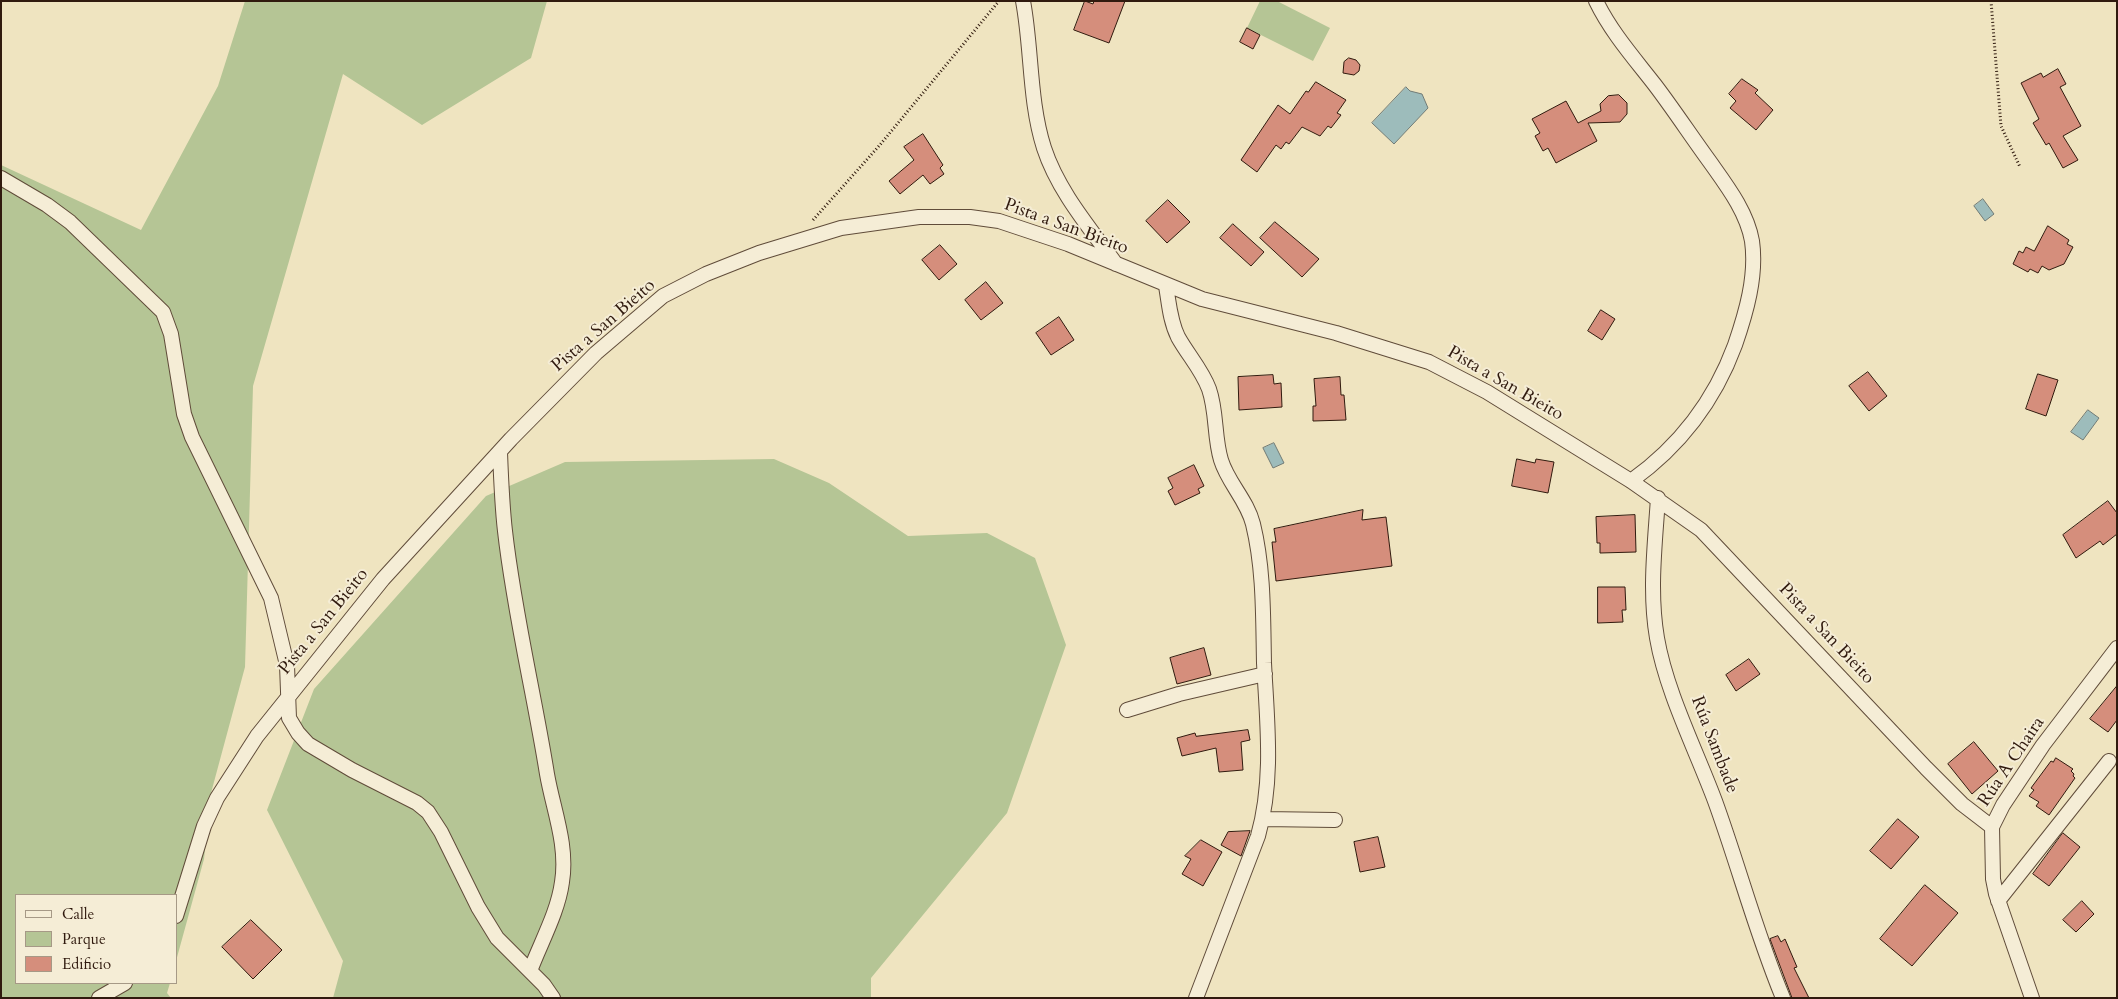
<!DOCTYPE html>
<meta charset="utf-8">
<style>
body{margin:0}
#map{position:relative;width:2118px;height:999px;overflow:hidden;background:#efe4c0;font-family:Cardo,serif}
canvas{display:block}
.frame{position:absolute;inset:0;border:2px solid #301a0e;pointer-events:none}
.legend{position:absolute;left:15px;top:894px;width:162px;height:90px;box-sizing:border-box;background:#f5edd6;border:1px solid #a69986;margin:0;padding:6px 9px;list-style:none;font-size:15px;color:#301a0e}
.legend li{display:flex;align-items:center;gap:10px;height:25px}
.legend b{width:25px;border:1px solid #a69986}
</style>
<div id="map">
<canvas width="2118" height="999"></canvas>
<div class="frame"></div>
<ul class="legend">
<li><b style="height:6px;background:#f5edd6"></b>Calle</li>
<li><b style="height:14px;background:#b5c595"></b>Parque</li>
<li><b style="height:14px;background:#d58e7c"></b>Edificio</li>
</ul>
</div>
<script>
const c = document.querySelector('canvas').getContext('2d');
c.lineJoin = 'round';
function fill(path, color) { c.fillStyle = color; c.fill(path, 'evenodd'); }
function strokePath(path, color, width, dash) { c.strokeStyle = color; c.lineWidth = width; c.lineCap = dash ? 'butt' : 'round'; c.setLineDash(dash || []); c.stroke(path); }
function label(font, color, halo, rows, align = 'center') {
  c.font = font + ' Cardo,serif'; c.lineWidth = 4; c.setLineDash([]); c.textBaseline = 'middle'; c.strokeStyle = halo; c.fillStyle = color; for (const [text, x, y, turn = 0] of rows) {
    c.save(); c.translate(x, y); c.rotate((+turn || 0) * Math.PI / 180); c.textAlign = isNaN(turn) ? turn : align; if (halo) c.strokeText(text, 0, 0); c.fillText(text, 0, 0); c.restore();
  }
}
fill(new Path2D(`
 M245,1h302l-16,57 -109,67 -79,-51 -90,312 -8,281 -34,126 -7,66 -28,102v-66h-160v88h154l-3,10 4,5h-170v-833l140,65 77,-144z
 M1260,1h17l53,27 -17,33 -66,-33z
 M774,459l55,24 79,53 79,-3 48,25 31,87 -59,168 -136,165v20h-538l10,-37 -76,-151 47,-121 172,-193 79,-34z`), '#b5c595');
const water = new Path2D(`
 M1406,87l4,4 12,3 6,14 -34,36 -22,-21z
 M1983,199l11,15 -9,7 -11,-15z
 M2088,410l11,8 -16,22 -12,-8z
 M1274,443l10,20 -11,5 -10,-20z`);
fill(water, '#9dbcbb');
strokePath(water, '#717b76', 1);
const building = new Path2D(`
 M1085,1l8,3 1,-3h31l-16,42 -35,-13z
 M1247,28l13,7 -7,14 -13,-7z
 M1349,58l7,2 4,5 -1,6 -5,4 -11,-2 1,-11z
 M2058,69l8,15 -6,3 21,39 -18,10 15,24 -15,8 -14,-25 -3,2 -13,-22 6,-4 -18,-36 20,-10 2,4z
 M1742,79l16,11 -3,3 18,17 -17,20 -26,-22 6,-7 -7,-7z
 M1316,82l30,18 -9,13 4,2 -10,13 -3,-2 -8,10 -18,-9 -13,17 -3,-2 -5,7 -5,-4 -19,27 -16,-12 37,-55 12,9 16,-23 2,1z
 M1619,95l8,8v11l-7,8 -32,1 9,18 -41,22 -8,-15 -5,3 -8,-15 5,-3 -8,-14 34,-18 12,22 23,-12 -1,-7 8,-8z
 M923,134l20,31 -3,3 4,6 -14,10 -7,-9 -23,19 -11,-13 25,-21 -10,-13z
 M1168,200l22,22 -23,21 -21,-22z
 M1275,222l44,37 -17,18 -42,-39z
 M1233,224l31,28 -13,14 -31,-28z
 M2048,226l21,14 -2,4 6,3 -9,17 -15,6 -7,-4 -4,7 -8,-4 -2,3 -15,-8 6,-13 4,2 3,-6 8,4z
 M940,245l17,19 -18,16 -17,-20z
 M986,282l17,21 -22,17 -16,-20z
 M1601,310l14,9 -13,21 -14,-9z
 M1059,317l15,23 -23,15 -15,-22z
 M1868,372l19,24 -18,15 -20,-25z
 M2038,374l20,6 -12,36 -20,-7z
 M1273,375l1,9 7,-1 1,24 -43,3 -1,-33z
 M1340,377l1,18h3l2,25 -33,1v-15h3l-2,-27z
 M1517,459l18,4 1,-4 18,3 -6,31 -36,-7z
 M1194,465l10,21 -6,3 2,4 -25,12 -7,-14 5,-3 -5,-10z
 M2108,501l9,12v21l-14,11 -3,-4 -24,17 -13,-23z
 M1363,510l-1,10 24,-3 6,49 -116,15 -4,-39h4l-2,-13z
 M1635,515l1,37 -36,1v-10h-3l-1,-26z
 M1598,587h27l1,23h-4l1,12 -25,1z
 M1204,648l7,27 -34,9 -7,-26z
 M1749,659l11,15 -24,17 -10,-16z
 M2117,686v34l-9,12 -18,-13z
 M1248,730l2,10 -9,2 2,28 -24,2 -3,-24 -34,8 -5,-18 18,-5 1,3z
 M1974,742l24,29 -26,23 -24,-30z
 M2056,758l17,11 -2,2 3,3 -1,2 2,2 -26,37 -13,-9 3,-4 -10,-6 5,-6 -3,-2 20,-27 2,1z
 M1898,819l21,18 -28,32 -21,-18z
 M1250,831l-9,25 -20,-11 7,-13z
 M2063,833l17,14 -31,39 -16,-12z
 M1378,837l7,30 -25,5 -6,-30z
 M1201,840l21,12 -19,34 -21,-12 9,-15 -6,-3z
 M1925,885l33,28 -46,53 -32,-27z
 M2082,901l12,13 -18,18 -13,-12z
 M251,920l31,30 -29,29 -31,-32z
 M1778,936l3,6 4,-3 12,28 -3,1 15,30h-17l-22,-59z`);
fill(building, '#d58e7c');
strokePath(building, '#301a0e', 1);
const minor = new Path2D(`
 M1023,1c9,48 6,100 21,147 14,43 46,80 72,116
 M1596,1c15,31 38,57 59,84 19,25 36,51 55,77 17,24 37,50 42,79 5,35 -6,72 -17,104 -21,57 -55,101 -104,136
 M1,178l46,27 23,17 93,90 8,22 13,80 8,23 79,161 16,67 2,53 9,15 10,11 44,26 65,33 11,9 13,20 37,75 19,31 47,47 9,13
 M1166,286c3,17 4,35 12,51 10,18 24,33 31,52 8,23 5,48 12,71 7,23 26,40 32,64 11,45 10,93 11,139 3,59 10,116 -6,173l-62,162
 M500,452c1,26 2,53 5,79 9,81 29,162 42,243 6,35 21,71 15,108 -4,30 -21,60 -32,89
 M1658,498c-3,46 -9,94 -1,140 9,53 39,112 58,163 24,66 41,132 68,197
 M1127,710l52,-16 86,-20
 M1263,819l72,1
 M1998,901l111,-140
 M176,916l28,-90 13,-28 40,-62 126,-157 128,-140 85,-86 67,-57 43,-22 53,-21 82,-25 78,-11h51l29,4 69,23 134,55 134,34 93,29 58,30 144,89 70,49 225,238 36,36 30,23
 M99,998l26,-15
 M2032,998l-36,-104 -3,-15 -1,-52 11,-22 40,-60 74,-97`);
strokePath(minor, '#604c3a', 16);
strokePath(new Path2D(`
 M1991,1l10,125 19,41
 M813,220l66,-74 120,-145`), '#301a0e', 3, [1, 2.5]);
strokePath(minor, '#f5edd6', 14);
label('18px', '#301a0e', '#f5edd6', [
 ["Pista a San Bieito",1066,227,20],
 ["Pista a San Bieito",604,326,-41],
 ["Pista a San Bieito",1505,384,30],
 ["Pista a San Bieito",324,622,-51],
 ["Pista a San Bieito",1826,634,47],
 ["Rúa Sambade",1714,745,69],
 ["Rúa A Chaira",2012,762,-56]
]);
</script>
